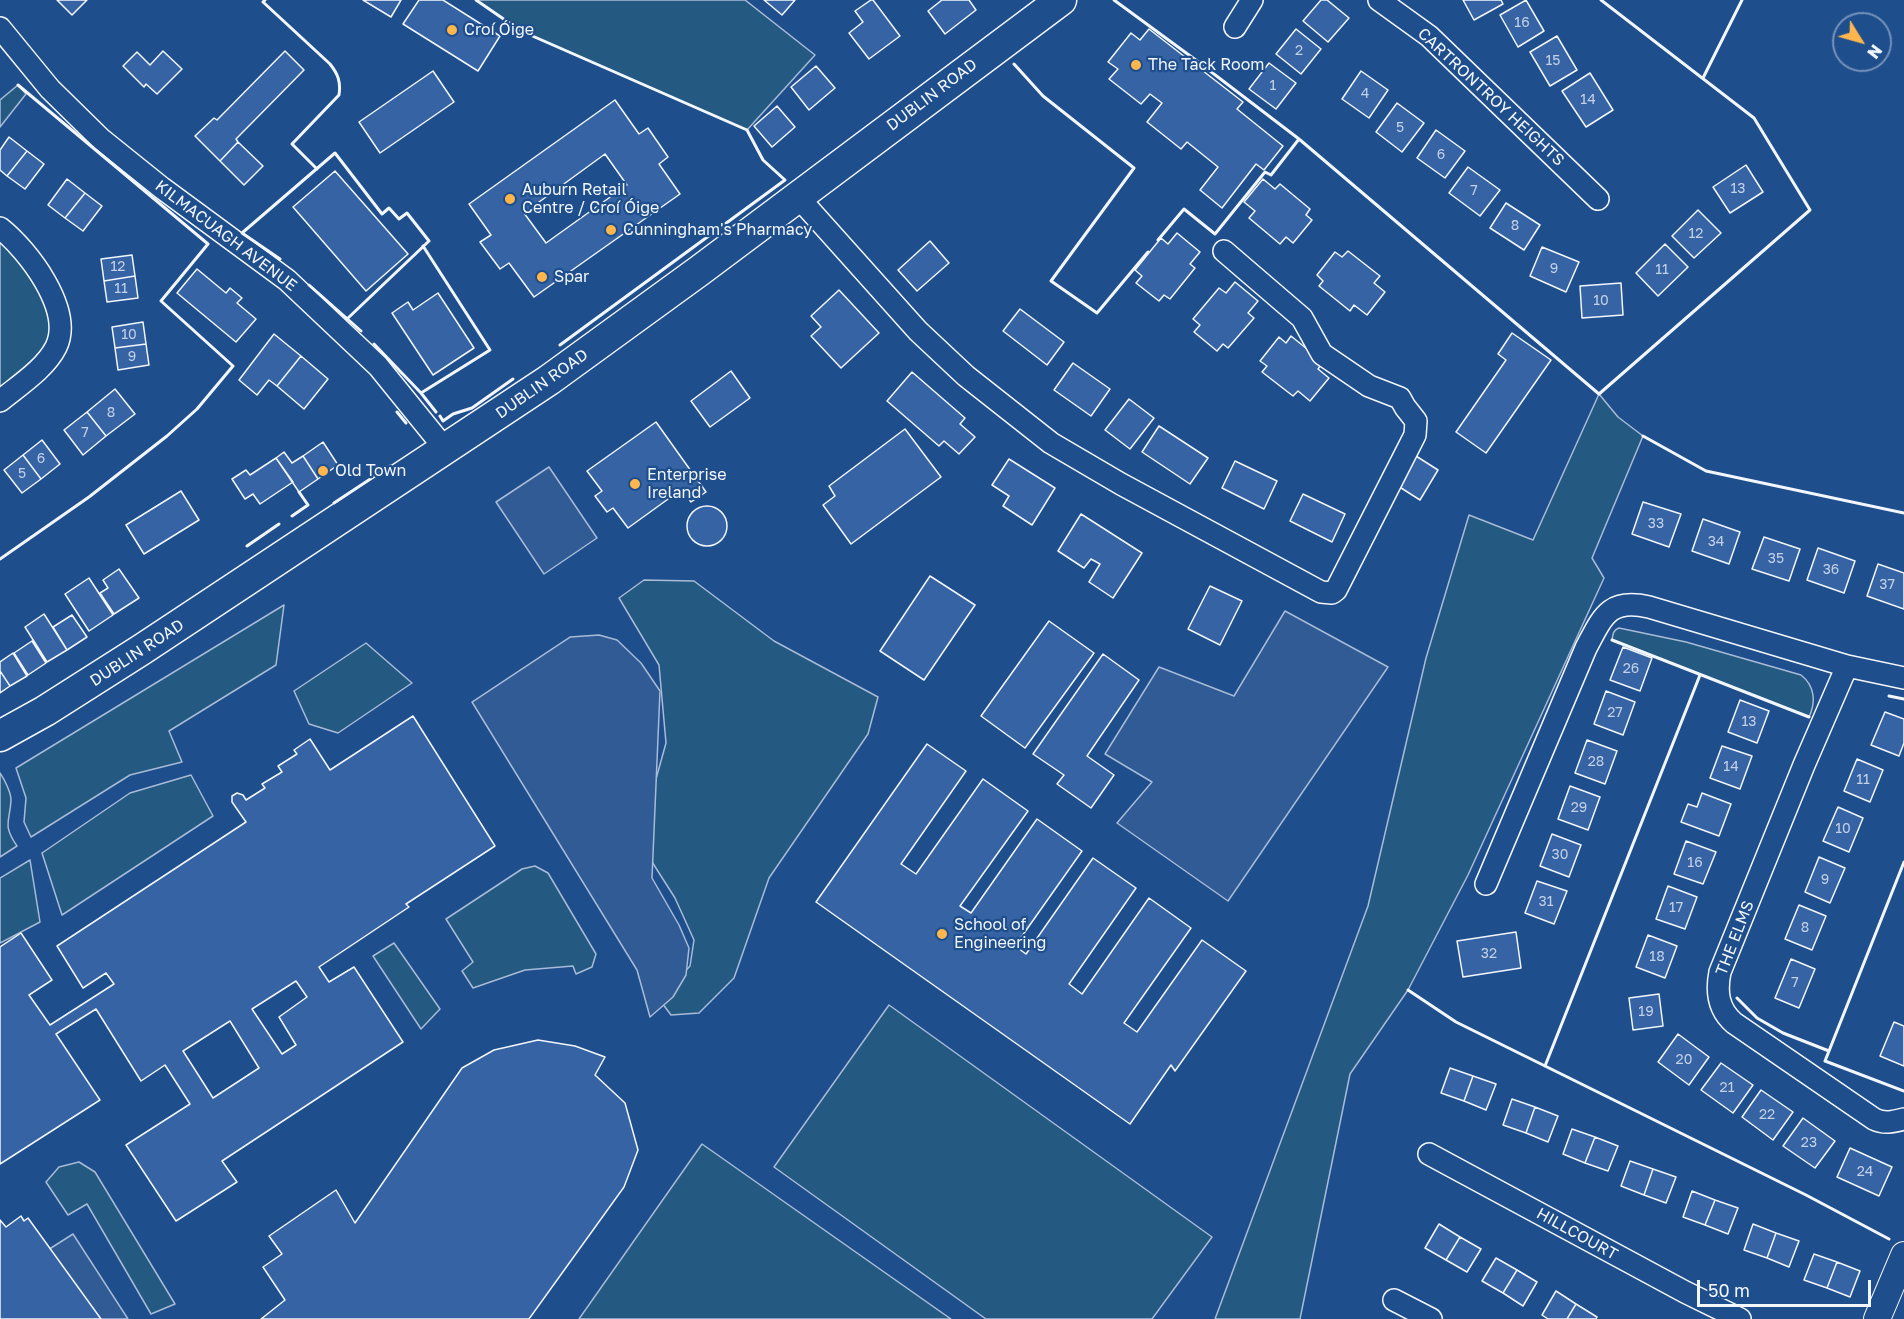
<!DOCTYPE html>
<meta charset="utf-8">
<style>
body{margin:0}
#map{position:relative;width:1904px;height:1319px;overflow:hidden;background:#1f4e8c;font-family:"Golos Text",sans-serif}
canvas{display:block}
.north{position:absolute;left:1832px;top:12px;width:60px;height:60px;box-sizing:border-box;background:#1f4e8c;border:2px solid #7391ba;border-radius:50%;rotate:127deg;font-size:16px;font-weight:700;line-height:24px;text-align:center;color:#f2f6ff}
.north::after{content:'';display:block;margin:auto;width:21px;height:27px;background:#ffb74d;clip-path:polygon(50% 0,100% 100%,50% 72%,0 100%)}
.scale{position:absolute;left:1697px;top:1280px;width:174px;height:27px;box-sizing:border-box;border:3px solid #f2f6ff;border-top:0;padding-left:8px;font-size:18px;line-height:21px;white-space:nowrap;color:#f2f6ff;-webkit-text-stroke:4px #1f4e8c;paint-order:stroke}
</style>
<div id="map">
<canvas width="1904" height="1319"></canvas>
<div class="north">N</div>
<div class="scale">50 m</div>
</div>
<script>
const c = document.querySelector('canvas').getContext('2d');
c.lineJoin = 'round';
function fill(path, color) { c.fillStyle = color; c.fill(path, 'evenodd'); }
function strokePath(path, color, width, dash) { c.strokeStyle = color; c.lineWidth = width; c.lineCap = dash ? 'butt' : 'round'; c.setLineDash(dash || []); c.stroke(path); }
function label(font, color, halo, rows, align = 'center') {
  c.font = font + ' "Golos Text",sans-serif'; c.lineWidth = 4.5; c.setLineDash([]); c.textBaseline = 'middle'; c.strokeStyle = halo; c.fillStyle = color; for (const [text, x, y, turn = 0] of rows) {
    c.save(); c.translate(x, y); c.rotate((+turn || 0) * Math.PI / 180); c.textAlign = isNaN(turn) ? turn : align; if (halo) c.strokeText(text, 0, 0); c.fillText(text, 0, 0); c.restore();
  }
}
const green = new Path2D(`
 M476,0h269l70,55 -68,75 -226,-99z
 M18,85l8,9 -26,33v-27z
 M0,241c21,19 61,69 48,100 -8,20 -32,35 -48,49z
 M1599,394l19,23 25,19 -51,122 12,20 -136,297 -60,115 -58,84 -50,245h-85l153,-413 58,-248 43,-143 64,25z
 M644,580l50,1 80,60 104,56 -10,37 -99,144 -35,100 -35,35 -28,2 -15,-20 19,-13 15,-16 4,-26 -19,-42 -35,-55 4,-21 22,-79 -7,-78 -40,-67z
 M284,605l-8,60 -107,66 13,31 -52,13 -99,62 -7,-15 2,-24 -10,-30z
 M1619,628l67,14 115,33c14,11 15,27 8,42l-197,-77c1,-6 1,-10 7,-12z
 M366,643l46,40 -74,50 -29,-9 -15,-33z
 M0,773c4,6 11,19 11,27 -1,22 -9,24 6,46l-17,11z
 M191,775l22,41 -151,99 -20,-62 88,-60z
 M30,860l10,62 -40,21v-65z
 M535,866l13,7 48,81 -4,13 -16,7 -3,-8 -48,4 -52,18 -11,-17 11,-9 -27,-43 76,-50z
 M394,943l46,66 -19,20 -48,-73z
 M889,1005l323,232 -60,82h-166l-212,-152z
 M702,1144l249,175h-372z
 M79,1162l16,10 80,132 -24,10 -64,-110 -19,11 -22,-33 13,-15z`);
fill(green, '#245a82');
strokePath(green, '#a8bbd7', 1.5);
const parking = new Path2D(`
 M549,467l48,71 -53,36 -48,-72z
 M1285,611l103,56 -160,234 -111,-78 35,-41 -47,-28 54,-87 75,29z
 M599,635l18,5 24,23 19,28 -8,187 27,47 10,23 -3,27 -13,22 -23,20 -13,-47 -165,-268 98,-65z
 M73,1234l55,85h-47l-41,-64z`);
fill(parking, '#305b95');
strokePath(parking, '#a8bbd7', 1.5);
const building = new Path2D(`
 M57,0h30l-15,15z
 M363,0h38l-10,17z
 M419,0h24l57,36 -22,35 -75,-47z
 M764,0h31l-13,15z
 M871,0h2l27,36 -31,23 -20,-26 14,-11 -8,-11z
 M942,0h27l7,10 -31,24 -17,-23z
 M1321,0h6l22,18 -21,24 -25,-21z
 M1463,0h38l2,4 -29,16z
 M1526,0l18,31 -26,16 -18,-32z
 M1149,29l94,73 -6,7 46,37 -19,24 -8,-6 -34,44 -22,-18 18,-23 -31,-25 -6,7 -34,-27 15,-19 -12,-9 -9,10 -32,-25 9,-10 -10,-7 23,-29 9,7z
 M1296,29l25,20 -20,25 -25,-20z
 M1557,36l20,34 -27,16 -20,-34z
 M163,51l19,18 -25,25 -11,-10 -2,3 -21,-21 14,-14 13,13z
 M285,51l19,19 -68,69 2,3 -18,19 -25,-25 19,-18 3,2z
 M1269,63l27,20 -20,26 -27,-20z
 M816,66l19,22 -26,22 -18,-23z
 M433,71l21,31 -74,51 -21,-31z
 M1361,71l27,19 -19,28 -27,-19z
 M1590,73l23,37 -27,17 -24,-36z
 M615,100l24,34 9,-6 20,29 -9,7 21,30 -146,103 -25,-34 -9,6 -20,-27 11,-7 -22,-31zM605,154l22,31 -81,58 -22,-30z
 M1397,103l27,20 -22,29 -26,-20z
 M777,106l18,21 -23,20 -18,-21z
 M1436,130l29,21 -20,27 -28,-20z
 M9,137l18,14 -20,25 -7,-6v-20z
 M238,142l25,24 -19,19 -24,-24z
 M27,151l17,13 -19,25 -18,-13z
 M1746,165l17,27 -33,21 -17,-26z
 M1468,167l32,23 -20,26 -31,-23z
 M335,171l73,83 -42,37 -73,-84z
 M67,179l18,14 -20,25 -17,-13z
 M1263,179l12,10 5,-5 30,25 -4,6 6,5 -19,23 -7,-6 -6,7 -31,-26 6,-7 -11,-9z
 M85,193l17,13 -19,25 -18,-13z
 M1506,203l34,22 -16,25 -34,-22z
 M1698,210l23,23 -27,25 -22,-22z
 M1177,233l23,19 -10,12 5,4 -25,31 -6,-4 -5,6 -23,-18 6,-7 -7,-6 26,-32 7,6z
 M930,241l19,22 -32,28 -19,-21z
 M1665,244l23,23 -30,29 -22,-23z
 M1542,247l37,15 -13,30 -36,-16z
 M1348,251l32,25 -6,7 11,9 -18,23 -13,-10 -4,6 -31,-25 4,-5 -6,-6 18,-23 7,5z
 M132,255l3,21 -31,5 -3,-22z
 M197,269l29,24 4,-5 12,10 -5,5 19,16 -20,23 -59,-49z
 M135,276l3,22 -31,4 -3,-21z
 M1235,282l23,19 -10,12 6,5 -26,30 -5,-4 -6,7 -23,-19 6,-7 -7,-6 26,-31 7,5z
 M1621,283l2,32 -41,3 -2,-32z
 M839,290l40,43 -38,35 -30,-32 10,-9 -10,-11z
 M438,293l36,55 -41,27 -41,-62 16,-11 5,8z
 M1020,309l44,33 -17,23 -44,-34z
 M143,322l3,22 -31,4 -3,-21z
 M1512,333l39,27 -65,93 -30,-21 50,-72 -8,-6z
 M274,334l27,22 -24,30 -8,-6 -12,15 -18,-15z
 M1291,336l32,26 -5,7 11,9 -19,23 -12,-10 -5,5 -31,-24 5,-6 -7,-5 19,-24 7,6z
 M146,344l3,21 -31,5 -3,-22z
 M301,356l27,23 -24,30 -27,-23z
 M1073,363l37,26 -19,27 -37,-26z
 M731,371l19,27 -40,29 -19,-26z
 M912,372l53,46 -5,6 15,13 -16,17 -15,-13 -5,5 -52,-45z
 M115,389l20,25 -29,22 -19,-24z
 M1129,399l25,19 -24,31 -25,-19z
 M87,412l19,24 -23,19 -19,-25z
 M656,422l50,70 -15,10 -9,-13 -54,39 -15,-20 -6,4 -12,-16 7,-5 -15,-20z
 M1159,426l49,32 -18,26 -48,-32z
 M905,429l36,48 -90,67 -28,-39 12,-9 -6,-10z
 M42,440l18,24 -19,15 -18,-24z
 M323,442l15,23 -20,14 -15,-23z
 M284,452l8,11 11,-7 15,23 -19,13 -23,-34z
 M23,455l18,24 -19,14 -18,-23z
 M1416,456l22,14 -18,30 -22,-14z
 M276,458l17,24 -33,22 -7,-10 -8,5 -13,-20 14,-9 4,5z
 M1009,459l46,29 -23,37 -29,-19 6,-10 -17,-11z
 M1235,461l42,20 -13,28 -42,-21z
 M181,491l18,29 -55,34 -18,-29z
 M1303,494l42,20 -13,28 -42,-21z
 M1643,502l38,12 -12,33 -37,-13z
 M687 526a20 20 0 1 1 40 0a20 20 0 1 1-40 0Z
 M1081,514l61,39 -29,45 -24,-16 11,-18 -9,-5 -7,9 -26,-17z
 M1703,519l37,13 -11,32 -37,-13z
 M1764,537l36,12 -11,32 -37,-12z
 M1818,548l37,13 -11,32 -37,-13z
 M1878,564l26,9v36l-37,-13z
 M119,569l20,29 -25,16 -14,-21 8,-5 -5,-8z
 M930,576l45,29 -51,75 -44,-29z
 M89,578l24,37 -24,16 -24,-37z
 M1210,586l32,15 -22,44 -32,-16z
 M44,614l23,36 -20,12 -22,-35z
 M72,615l15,22 -20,13 -14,-23z
 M1049,621l45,32 -69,95 -44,-32z
 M32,641l14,22 -18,12 -14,-22z
 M1623,647l29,11 -12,33 -30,-11z
 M13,653l14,23 -17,10 -10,-15v-9z
 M1103,654l36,26 -52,76 27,19 -23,33 -34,-24 7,-9 -31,-21z
 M0,671l10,15 -10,7z
 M1606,691l29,11 -12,33 -29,-11z
 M1740,700l29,11 -12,32 -29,-11z
 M1885,712l19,7v24l-5,13 -28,-11z
 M413,716l82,130 -89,58 3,3 -90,60 10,15 25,-15 49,75 -181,119 15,21 -61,39 -50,-76 64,-41 -25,-39 -24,16 -45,-72 -40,25 44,66 -100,64v-217l21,-14 31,47 -23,15 21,30 64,-41 -8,-11 -23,15 -26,-42 189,-124 -14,-20v-6l5,-3 6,2 3,5 19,-12 -3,-4 20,-12 -4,-6 19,-12 -3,-4 16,-11 20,31zM296,981l11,16 -28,20 17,28 -14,9 -30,-45zM230,1021l29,47 -46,30 -30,-47z
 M1587,740l30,11 -12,33 -30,-11z
 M927,744l39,27 -65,93 15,10 67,-95 45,32 -68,95 11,7 66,-94 45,32 -67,95 11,8 67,-96 43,30 -67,96 13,10 67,-96 42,30 -67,95 13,9 65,-92 44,31 -71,100 -4,-6 -41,59 -314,-222z
 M1722,746l30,10 -12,33 -30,-11z
 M1857,759l26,11 -13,32 -26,-11z
 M1570,786l30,11 -12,33 -30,-11z
 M1702,793l29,11 -12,32 -38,-14 7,-18 9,3z
 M1838,807l25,11 -14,34 -26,-11z
 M1552,834l29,11 -12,32 -29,-11z
 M1686,841l30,11 -13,32 -29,-10z
 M1819,857l26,11 -15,35 -25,-11z
 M1537,881l30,10 -13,33 -29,-11z
 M1668,886l29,11 -12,32 -29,-10z
 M1799,905l27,11 -14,34 -27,-11z
 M1516,932l5,36 -58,9 -6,-36z
 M1648,935l29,11 -12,32 -29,-11z
 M1791,959l24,10 -16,39 -24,-10z
 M1659,994l4,32 -30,4 -4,-32z
 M1894,1022l10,4v40l-24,-10z
 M1678,1034l31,23 -20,28 -31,-23z
 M538,1040l37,6 30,11 -10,18 30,28 13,47 -14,37 -95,132h-268l24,-19 -22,-33 19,-13 -13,-18 67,-46 19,33 107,-155 32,-18z
 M1721,1063l32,22 -20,28 -32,-23z
 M1450,1068l23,8 -9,25 -23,-8z
 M1473,1076l23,8 -10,26 -22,-9z
 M1761,1090l32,22 -20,28 -31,-23z
 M1512,1099l23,8 -9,26 -23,-8z
 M1535,1107l23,9 -10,26 -22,-9z
 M1803,1118l32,23 -20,27 -32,-22z
 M1572,1129l23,8 -10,26 -22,-9z
 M1595,1137l23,9 -10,25 -23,-8z
 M1850,1148l42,19 -13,29 -42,-19z
 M1630,1161l23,8 -9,26 -23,-9z
 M1653,1169l23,8 -10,26 -22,-8z
 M1692,1191l23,9 -10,25 -22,-8z
 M1715,1200l23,8 -10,26 -23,-9z
 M21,1216l3,5 4,-3 73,101h-101v-99l6,7z
 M1439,1224l21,13 -14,23 -21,-12z
 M1753,1224l23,9 -9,25 -23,-8z
 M1776,1233l23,8 -10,26 -22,-9z
 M1460,1237l21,12 -14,23 -21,-12z
 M1814,1254l23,8 -10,26 -23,-8z
 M1496,1258l21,12 -14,23 -21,-12z
 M1837,1262l23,9 -10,26 -23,-9z
 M1517,1270l20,12 -14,24 -20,-13z
 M1556,1291l20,13 -9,15h-19l-6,-4z
 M1576,1304l21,13 -1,2h-29z`);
fill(building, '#3563a3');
strokePath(building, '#f2f6ff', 1.5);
const minor = new Path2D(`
 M1379,0l50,36 169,163
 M1235,27l17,-27
 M0,28l50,61 51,50 61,49 125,92 91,86 68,84
 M798,197l120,134 48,45 85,67 70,41 200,108 11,1 4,-3 79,-155 1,-14 -11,-14 -5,-9 -31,-12 -47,-32 -20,-36 -78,-67
 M0,228c28,22 74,82 56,119 -11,22 -38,39 -56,54
 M1904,678l-57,-12 -43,99 -84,207c-4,20 -2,37 14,51l140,96c10,5 19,3 30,0
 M1486,884l100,-236c17,-32 23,-50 63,-41l198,59
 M1429,1154l256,138 55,27
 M1394,1300l37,19`);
const tertiary = new Path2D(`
 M1877,1319l27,-64`);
const secondary = new Path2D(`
 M0,736l45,-25 96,-61 408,-270 150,-109 362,-271`);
strokePath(minor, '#f2f6ff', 24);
strokePath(tertiary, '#f2f6ff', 28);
strokePath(secondary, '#f2f6ff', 33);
strokePath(minor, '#1f4e8c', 21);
strokePath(tertiary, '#1f4e8c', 26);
strokePath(secondary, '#1f4e8c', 30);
strokePath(new Path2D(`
 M265,0l-2,2 67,62c8,10 11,18 9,31l-47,49 25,25
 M476,0l45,31 226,99 16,30 22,20 -225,165
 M1114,0l79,58 106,81 300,255 211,-184 -56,-92 -153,-118
 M1014,64l29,32 91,72 -83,113 46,32 51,-61
 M1703,78l39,-78
 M1158,240l26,-31 31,25 50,-62 6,3 28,-36
 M280,259l-38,-26 93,-80 47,61 7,-6 10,11 8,-6 22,28 -82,78
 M309,285l52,46
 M374,344l47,49 15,19
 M421,393l69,-43 -67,-104
 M397,412l9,11
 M440,416l3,5 10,-7 19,-6 41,-29
 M1643,436l63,35 198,42
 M334,503l56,-37
 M292,516l16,-11 -9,-13
 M247,546l32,-22
 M0,559l89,-62 78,-61 30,-27 36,-43 -72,-65 47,-57 -190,-159
 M1612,640l197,77
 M1889,696l15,3
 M1408,990l48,32 350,173 83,44
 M1737,998l20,20 26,15 46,18 -4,10 79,30
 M1829,1051l75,-189
 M1545,1066l155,-391`), '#f2f6ff', 3);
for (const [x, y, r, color] of [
 [452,30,6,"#ffb74d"],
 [1136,65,6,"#ffb74d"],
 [510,199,6,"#ffb74d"],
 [611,230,6,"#ffb74d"],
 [542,277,6,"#ffb74d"],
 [323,471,6,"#ffb74d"],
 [635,484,6,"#ffb74d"],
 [942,934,6,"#ffb74d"]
]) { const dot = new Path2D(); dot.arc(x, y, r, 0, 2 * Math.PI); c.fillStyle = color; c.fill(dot); strokePath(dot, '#1f4e8c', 2); }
label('14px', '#c3d1e8', null, [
 ["16",1522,23],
 ["2",1299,51],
 ["15",1553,61],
 ["1",1273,86],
 ["4",1365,94],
 ["14",1588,100],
 ["5",1400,128],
 ["6",1441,155],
 ["13",1738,189],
 ["7",1474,191],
 ["8",1515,226],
 ["12",1696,234],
 ["12",118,267],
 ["9",1554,269],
 ["11",1662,270],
 ["11",121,289],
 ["10",1601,301],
 ["10",129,335],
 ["9",132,357],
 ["8",111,413],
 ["7",85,433],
 ["6",41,459],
 ["5",22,474],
 ["33",1656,524],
 ["34",1716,542],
 ["35",1776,559],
 ["36",1831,570],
 ["37",1887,585],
 ["26",1631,669],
 ["27",1615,713],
 ["13",1749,722],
 ["28",1596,762],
 ["14",1731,767],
 ["11",1863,780],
 ["29",1579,808],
 ["10",1843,829],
 ["30",1560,855],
 ["16",1695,863],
 ["9",1825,880],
 ["31",1546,902],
 ["17",1676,908],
 ["8",1805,928],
 ["32",1489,954],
 ["18",1657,957],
 ["7",1795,983],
 ["19",1646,1012],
 ["20",1684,1060],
 ["21",1727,1088],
 ["22",1767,1115],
 ["23",1809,1143],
 ["24",1865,1172]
]);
label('16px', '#f2f6ff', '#1f4e8c', [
 ["Croí Óige",464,30],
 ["The Tack Room",1148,65],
 ["Auburn Retail",522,190],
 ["Centre / Croí Óige",522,208],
 ["Cunningham's Pharmacy",623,230],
 ["Spar",554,277],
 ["Old Town",335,471],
 ["Enterprise",647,475],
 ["Ireland",647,493],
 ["School of",954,925],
 ["Engineering",954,943]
], 'left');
label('16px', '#f2f6ff', '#1f4e8c', [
 ["DUBLIN ROAD",932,95,-37],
 ["CARTRONTROY HEIGHTS",1491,97,43],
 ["KILMACUAGH AVENUE",226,236,37],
 ["DUBLIN ROAD",542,384,-35],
 ["DUBLIN ROAD",137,653,-33],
 ["THE ELMS",1735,938,-69],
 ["HILLCOURT",1577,1234,29]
]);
</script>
